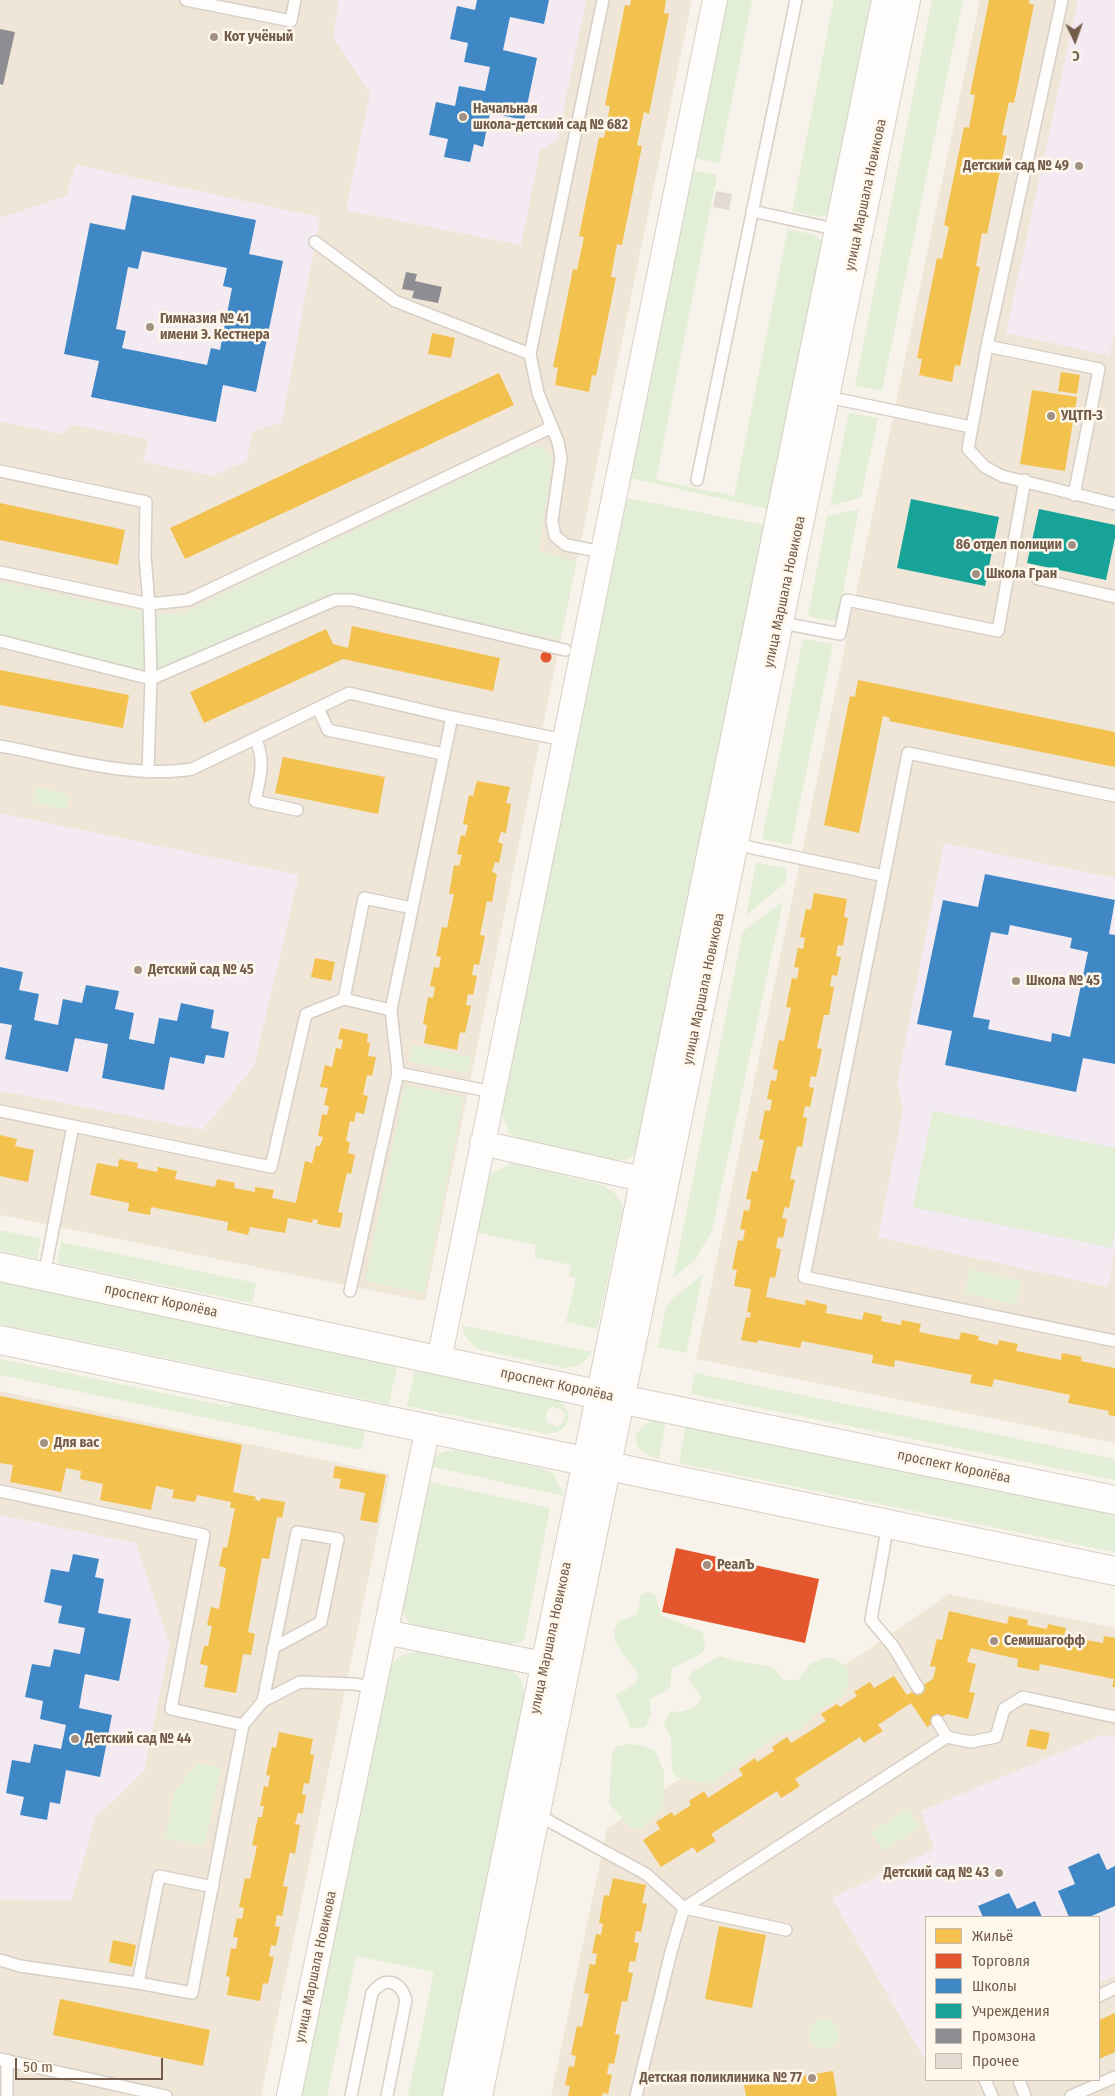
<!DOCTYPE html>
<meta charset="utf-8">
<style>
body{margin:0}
#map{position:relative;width:1115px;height:2096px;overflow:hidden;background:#f7f3ea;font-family:"Fira Sans Condensed",sans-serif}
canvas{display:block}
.legend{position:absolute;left:925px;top:1916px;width:175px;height:165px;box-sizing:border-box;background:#fef8ec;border:1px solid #c7baac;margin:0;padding:6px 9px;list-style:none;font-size:15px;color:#745c4b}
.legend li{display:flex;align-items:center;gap:10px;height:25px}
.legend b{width:25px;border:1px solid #c7baac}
.north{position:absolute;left:1050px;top:15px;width:50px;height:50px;-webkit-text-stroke:4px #fef8ec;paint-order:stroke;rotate:177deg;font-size:14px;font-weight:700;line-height:20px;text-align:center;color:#745c4b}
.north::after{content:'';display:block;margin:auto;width:18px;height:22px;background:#745c4b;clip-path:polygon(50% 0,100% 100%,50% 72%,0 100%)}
.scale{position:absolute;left:15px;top:2058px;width:148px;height:22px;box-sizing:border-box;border:2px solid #745c4b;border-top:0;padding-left:6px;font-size:15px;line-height:18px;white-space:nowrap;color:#745c4b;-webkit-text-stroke:4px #fef8ec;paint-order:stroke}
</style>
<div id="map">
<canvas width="1115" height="2096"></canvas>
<ul class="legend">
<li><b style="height:14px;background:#f2c14e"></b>Жильё</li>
<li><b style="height:14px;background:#e4572e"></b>Торговля</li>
<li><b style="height:14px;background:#3f88c5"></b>Школы</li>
<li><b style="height:14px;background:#17a398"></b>Учреждения</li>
<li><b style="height:14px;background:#8d8d92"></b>Промзона</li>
<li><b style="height:14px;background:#e3dbd2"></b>Прочее</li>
</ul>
<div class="north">С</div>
<div class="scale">50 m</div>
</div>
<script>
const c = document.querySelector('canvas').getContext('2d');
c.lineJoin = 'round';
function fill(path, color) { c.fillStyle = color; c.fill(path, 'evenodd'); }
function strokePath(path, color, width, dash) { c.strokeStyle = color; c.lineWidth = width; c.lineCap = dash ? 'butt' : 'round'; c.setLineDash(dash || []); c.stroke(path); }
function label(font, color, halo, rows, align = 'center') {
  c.font = font + ' "Fira Sans Condensed",sans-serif'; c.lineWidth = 5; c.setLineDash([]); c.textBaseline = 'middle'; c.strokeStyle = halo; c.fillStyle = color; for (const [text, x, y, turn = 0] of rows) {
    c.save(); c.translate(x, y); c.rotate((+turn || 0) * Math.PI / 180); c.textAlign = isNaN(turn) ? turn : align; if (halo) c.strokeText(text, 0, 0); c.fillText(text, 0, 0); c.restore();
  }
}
fill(new Path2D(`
 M0,0h692l-267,1301 -425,-86z
 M980,0h135v1443l-419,-84z
 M0,1391l390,83 -129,622h-261z
 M949,1594l166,34v468h-564l56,-267zM926,1917h173v163h-173z`), '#f0e6d8');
fill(new Path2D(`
 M339,0h247l-29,141 -17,9 -19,95 -175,-35 24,-116 -37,-58z
 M1078,0h37v338h-2l-3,18 -104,-23z
 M76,165l244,52 -38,205 -30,10 -5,29 -35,15 -69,-14 5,-23 -74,-14 -14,9 -60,-13v-203l66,-22z
 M0,813l299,62 -45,191 -51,64 -203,-39z
 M944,843l171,35v370l-7,39 -230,-50 25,-128 -6,-25z
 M0,1515l136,28 34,102 -26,126 -48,46 -25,84 -71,-2z
 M1102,1735l13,2v238l-16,8v-66h-173v142l-1,1 -93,-162 103,-49 -14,-38z`), '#f4eaf2');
fill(new Path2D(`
 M726,0h26l-33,163 -24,-5z
 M834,0h37l-43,214 -9,3 -27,-6z
 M932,0h31l-81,391 -27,-5z
 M692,170l25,5 -61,305 78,16 54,-267 27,6 8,7 -55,267 -138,-31z
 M849,413l29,5 -17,80 -31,8z
 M530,446c14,0 18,2 22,15l-13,90 37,9 -16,80 -210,-45 -16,-1 -14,4 -167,74 -153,-37v-53l157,33 26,-2z
 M627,498l138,27 -103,493 3,17 -25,113 -11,11 -20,2 -87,-20 -13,-8 -8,-21z
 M859,509l-22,113 -29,-6 19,-100z
 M803,639l30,5 -42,201 -29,-6z
 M37,787l32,8 -3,15 -33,-8z
 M756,863l31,5 -2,15 -39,32z
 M783,902l-71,329 -18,30 -21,17 70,-347z
 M412,1045l59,12 -3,16 -59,-12z
 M405,1085l59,12 -40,196 -59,-12z
 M933,1111l182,37v85l-3,15 -199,-41z
 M512,1163l91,22c11,6 16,11 20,23l-26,121 -31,-7 10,-44 -7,-2 2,-11 -37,-8 2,-12 -60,-13 12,-50 5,-9z
 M0,1230l41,9 -4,20 -37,-8z
 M61,1242l195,41 -4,20 -195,-40z
 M970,1269l51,12 -5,24 -51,-12z
 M703,1274l-17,79 -28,-6 7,-35 4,-10z
 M0,1280l397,85 -8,39 -389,-80z
 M461,1325l131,27c-7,11 -14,14 -27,16l-84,-18c-11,-6 -16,-13 -20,-25z
 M0,1359l230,48 2,-4 133,28 -4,19 -361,-75z
 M415,1369l143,31c18,14 12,30 -9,34l-142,-28zM553,1407l9,3 3,5 -4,10 -4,2 -10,-4 -2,-5 3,-9z
 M695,1373l420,86v21l-424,-86z
 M657,1419l9,1 -7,39c-6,-2 -14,-4 -18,-9 -14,-13 3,-28 16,-31z
 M686,1425l429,89v38l-436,-89z
 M456,1450l85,18 13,6 10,22 -134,-30c5,-13 12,-15 26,-16z
 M426,1481l124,27 -26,133 -17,4 -87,-15c-11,-6 -16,-12 -19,-25z
 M648,1592l7,3 7,21 41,16 2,15 -3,6 -31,16v15l-3,6 -19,9 2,14 -5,14 -15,1 -15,-33 19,-11 4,-10c-9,-12 -39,-41 -17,-54 4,-2 10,-3 15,-5l4,-20z
 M418,1652l90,17c13,7 16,13 17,28l-82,399h-35l26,-124 -78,-16 -29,140h-26l89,-431c9,-9 15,-12 28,-13z
 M719,1656l27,7 22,3 7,3 9,11h14l13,-17 13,-5h8l12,7 4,6 1,13 -5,12 -26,16 -16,16 -28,9 -61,46h-8l-29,-6 -4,-7 -1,-31 -7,-14 5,-12 15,-2 14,-6 3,-8 -13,-19 4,-6z
 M631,1744l14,2 11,6 8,20 -1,37 -21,19 -7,1 -6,-3 -20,-23 3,-51 5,-6z
 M198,1763l23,5 -17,78 -39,-8 10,-47z
 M908,1808l12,19 -36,24 -13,-19z
 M809 2034a15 15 0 1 1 30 0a15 15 0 1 1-30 0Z`), '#e2eed5');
fill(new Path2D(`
 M631,0h35l-2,13 5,1 -20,100 -5,-2 -7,33 5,1 -20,99 -5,-1 -6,33 5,1 -20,98 -4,-1 -3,17 -34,-7 3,-17 -5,-1 20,-98 4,1 7,-33 -5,-1 20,-99 5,1 6,-32 -5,-1 20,-100 5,1z
 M989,0h40v3l5,2 -20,98 -5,-1 -7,33 5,1 -20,98 -5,-1 -6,33 4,1 -20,99 -5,-1 -3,17 -33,-7 3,-16 -5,-1 20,-100 5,1 7,-32 -5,-2 20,-98 5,1 6,-33 -5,-1z
 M432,333l23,5 -4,20 -23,-4z
 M1061,372l19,3 -3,19 -19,-3z
 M499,373l15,32 -329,154 -15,-31z
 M1032,390l45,7 -12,74 -45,-7z
 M0,503l125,27 -7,35 -118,-25z
 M352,626l148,32 -7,33 -150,-32 -139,64 -14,-31 136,-63 7,15 15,4z
 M0,670l129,25 -6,33 -123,-23z
 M858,680l257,52v35l-226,-46 1,-3 -7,-2 -24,117 -35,-8 26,-129 5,1z
 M283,757l102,20 -7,37 -103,-21z
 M477,781l33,6 -4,16 5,1 -5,29 -5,-1 -3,10 5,2 -4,19 -4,-1 -3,10 5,2 -5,28 -5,-1 -7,34 5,1 -6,29 -5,-1 -2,11 5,1 -4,19 -5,-1 -2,11 5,1 -6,27 -5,-1 -3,18 -33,-7 3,-18 -4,-1 5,-27 5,1 2,-11 -5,-1 4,-19 5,1 2,-11 -5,-1 6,-29 5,1 7,-34h-5l5,-29 5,1 3,-11 -5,-1 4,-19 4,1 3,-11 -5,-1 6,-29 4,1z
 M814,893l33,6 -3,18 4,1 -5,28 -5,-1 -2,11 5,1 -4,19 -5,-1 -2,11 4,1 -5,28h-5l-7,33 5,1 -6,28 -5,-1 -2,11 5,1 -4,19 -5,-1 -2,11 4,1 -5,29 -5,-1 -7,33 5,1 -6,28 -4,-1 -3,11 5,1 -4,19 -5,-1 -2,11 5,1 -6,29 -5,-1 -4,20 39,8 1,-5 21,5 -1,8 36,7 2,-8 18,4 -1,5 20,4 1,-5 19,4 -2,8 40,8 2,-8 18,4 -1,4 20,5 1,-5 19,4 -2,7 45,9 1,-7 20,4 -1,4 34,7v48l-7,-1 1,-4 -41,-8 2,-8 -76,-16 -2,8 -22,-4 2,-8 -77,-15 -1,7 -22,-4 1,-8 -71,-14 -2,7 -42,-8 -1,3 -16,-3 5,-23 4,1 1,-5 -4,-1 4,-23 -17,-3 3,-16 -5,-1 6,-29 5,1 2,-11 -5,-1 4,-19 5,1 2,-11 -5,-1 6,-28 5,1 7,-32 -5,-1 6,-29 5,1 2,-11 -5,-1 4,-19 5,1 2,-11 -5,-1 6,-29 5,1 7,-33 -5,-1 6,-29 5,1 2,-11 -5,-1 4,-19 5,1 2,-11 -5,-1 6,-28 5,1z
 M315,958l20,4 -4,19 -20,-4z
 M341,1028l27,6 -1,8 3,1 -2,13 8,1 -4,19 -5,-1 -4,20 5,1 -4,18 -8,-2 -2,10 -4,-1 -4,20 4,1 -2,11 7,2 -4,19 -4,-1 -9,39 5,1 -3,15 -23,-4 1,-4 -5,-1 -1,4 -24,-5 -3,15 -35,-6 -2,8 -21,-5 1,-8 -77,-15 -1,8 -22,-4 1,-8 -39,-8 7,-32 21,4 1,-8 19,4 -1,5 20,4 1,-5 19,4 -2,8 40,8 2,-8 18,4 -1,5 21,4v-5l19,3 -2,8 24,5 9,-42 7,2 4,-17h4l3,-9 -5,-1 4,-22 5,1 2,-9 -5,-1 4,-17 -8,-1 5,-22 7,2 4,-19 5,1 2,-9 -5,-1z
 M0,1135l17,4 -2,7 19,4 -6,32 -28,-6z
 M0,1396l242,49 -9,47 23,5 -1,3 5,1 1,-3 24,4 -3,16 -5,-1 -8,42 -7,-1 -14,74 7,2 -4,21 -8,-1 -7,39 -32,-6 4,-21 -8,-2 4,-18h4l4,-20 -5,-1 4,-18 8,2 7,-41 -7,-2 4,-19 4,1 8,-40h-5l1,-6 -34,-7 -2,7 -23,-4 2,-8 -18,-4 -5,24 -51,-10 3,-16 -23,-5 1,-8 -15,-3 -5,24 -51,-10 3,-17 -13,-2z
 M335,1466l51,9 -9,48 -17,-3 5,-27 -26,-5 2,-9 -8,-1z
 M949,1611l58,13 2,-8 19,4 -1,5 20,4 1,-5 18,4 -2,8 39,7 1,-7 11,2v49h-3l2,-8 -74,-15 -1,7 -22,-4 1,-8 -47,-11 -4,14 9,2 -7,28 6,1 -7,26 -21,-5 -20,13 -16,-24 -33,22 5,6 -10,6 -9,6 -4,-6 -65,42 5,7 -9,6 -10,6 -4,-7 -66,43 5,7 -19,12 -4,-6 -32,20 -18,-27 17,-11 -4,-7 16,-10 2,4 17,-11 -2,-4 15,-10 4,7 35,-23 -4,-6 16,-11 2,4 17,-11 -2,-4 15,-10 4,6 35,-22 -5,-7 16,-10 3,3 17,-11 -3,-4 16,-10 4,6 20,-12 13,19 26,-16 3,-12 -6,-1 7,-27 5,1z
 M1030,1729l20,4 -4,17 -20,-4z
 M279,1732l34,7 -3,15 4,1 -5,29 -5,-1 -2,11 4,1 -3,19 -5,-1 -3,11 5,1 -5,29 -5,-2 -7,34 5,1 -6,29 -5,-1 -2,11 5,1 -4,19 -5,-1 -2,11 5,1 -6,27 -5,-1 -3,18 -33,-6 3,-18 -4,-1 5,-28 5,1 2,-11 -5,-1 4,-19 5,1 2,-11 -5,-1 6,-29 5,1 7,-33 -5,-1 6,-28h4l2,-11h-4l4,-20 4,1 2,-11 -4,-1 6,-28 4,1z
 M613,1878l33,7 -4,18 5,1 -6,28 -5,-1 -2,11 5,1 -4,19 -5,-1 -2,11 5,1 -6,29 -5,-1 -7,33 5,1 -6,29 -5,-1 -2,11 5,1 -4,19 -5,-1 -1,3h-34l2,-10 -5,-1 4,-19 5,1 2,-11 -5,-1 6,-29 5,1 7,-33 -5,-1 6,-29 5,1 2,-11 -5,-1 4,-19 5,1 2,-11 -4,-1 5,-28 5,1z
 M719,1926l47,9 -14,73 -47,-9z
 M113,1940l23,5 -4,22 -23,-5z
 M60,1999l150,31 -7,36 -150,-31z
 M1115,2013v39l-16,7v-39z
 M833,2071l4,25h-91l-2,-11z`), '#f2c14e');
fill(new Path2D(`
 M540.5 657a5.5 5.5 0 1 1 11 0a5.5 5.5 0 1 1-11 0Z
 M676,1548l143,31 -14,64 -143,-31z`), '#e4572e');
fill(new Path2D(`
 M477,0h72l-5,24 -34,-7 -7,33 34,8 -13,62 -34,-7 -7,34 -9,-3 -4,18 -26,-5 4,-18 -19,-4 7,-33 19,4 4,-20 26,5 5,-24 -26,-5 4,-19 -18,-4 7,-33 18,4z
 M132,195l124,25 -7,34 34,7 -27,131 -33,-7 -7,37 -125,-25 8,-36 -35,-7 26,-131 35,7zM142,251l85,17 -4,18 9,2 -12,62 -9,-2 -4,17 -85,-17 4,-17 -10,-2 12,-62 10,2z
 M985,874l130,26 -6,34 6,1v129l-32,-6 -7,34 -131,-27 7,-34 -35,-7 26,-124 35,7zM1010,925l62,13 -2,10 18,4 -18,85 -18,-4 -1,9 -63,-13 2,-9 -17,-3 18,-85 17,3z
 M0,967l23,5 -4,18 20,4 -5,26 24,5 5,-26 19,4 4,-18 33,6 -4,18 19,4 -5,26 25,5 5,-26 18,3 4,-18 33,7 -3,18 18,4 -5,26 -18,-3 -2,9 -34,-7 -6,33 -62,-12 6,-34 -33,-6 -7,34 -63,-13 7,-34 -12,-2z
 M73,1554l26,5 -4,18 9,2 -6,34 33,6 -12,62 -34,-7 -6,34 33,7 -12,62 -34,-7 -6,34 -10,-2 -3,18 -27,-5 4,-18 -18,-4 6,-33 18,3 4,-19 27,5 5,-24 -26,-6 3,-18 -18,-4 7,-33 18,3 4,-18 26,5 5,-26 -27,-5 4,-17 -18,-4 7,-33 18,3z
 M1099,1853l8,17 8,-4v40l-26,11h-20l-11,-26 17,-7 -7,-17z
 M1009,1893l8,16 18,-8 7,16h-59l-5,-11z`), '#3f88c5');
fill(new Path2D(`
 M911,499l88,18 -14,69 -88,-18z
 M1039,509l76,16v13l-9,42 -79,-17z`), '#17a398');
fill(new Path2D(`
 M0,29l15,3 -12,53 -3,-1z
 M406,272l11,2 -2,7 27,6 -4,16 -26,-5 2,-7 -12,-2z`), '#8d8d92');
fill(new Path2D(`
 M716,191l16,3 -3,16 -16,-3z`), '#e3dbd2');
const lane = new Path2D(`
 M186,0l105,21 4,-21
 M1062,0l-75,346 -19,103 17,18 17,9 113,28
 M752,211l87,19
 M315,242l80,59 135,53
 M987,346l112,23 -25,126
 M823,396l148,31
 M0,471l146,31 -1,54 4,48 2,75 -3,93
 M697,480l99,-480
 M603,552l-37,-7 -11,-9 -3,-15 9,-63 -3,-16 -20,-49 -8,-39 73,-354
 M0,572l149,32 39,-4 364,-173
 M1038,579l77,18
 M777,622l63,12 7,-34 151,31 27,-151
 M0,641l151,38 184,-79h17l213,50
 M318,708l10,22 115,24
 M452,717l-61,293 7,63 95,19
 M255,738c11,23 5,39 0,63l42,9
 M0,746c60,11 131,33 192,23l157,-76 103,24 112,23
 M734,844l150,32 24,-123 207,43
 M884,876l-80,401 311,64
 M344,999l20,-101 48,10
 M0,1111l73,15 -29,150
 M73,1126l198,41 35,-153 38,-15 47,11
 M350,1291l48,-218
 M0,1491l204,44 -33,174 72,16
 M888,1524l-17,96 22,26 25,42
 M263,1701l34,-169 41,7 -17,83 -48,26
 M937,1721l10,16
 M536,1814l110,60 38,34 102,22
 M0,1960l20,6 118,17 54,10 51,-268 20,-24 37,-19 54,2 20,3
 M138,1983l21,-107 54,11
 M1099,1996l16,-8
 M0,2059l166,37
 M7,2060v36
 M985,2080l7,16
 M1019,2080l6,16
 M351,2096l21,-103c13,-17 28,-13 34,7l-19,96
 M636,2096l35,-144 13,-44 263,-171 24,5 25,-5 8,-28 19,-12 92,20
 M1071,2096l44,-19`);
const street = new Path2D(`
 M482,1143l182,41
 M439,1360l276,-1360
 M385,1632l178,36
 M289,2096l139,-669`);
const secondary = new Path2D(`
 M0,1267l620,132 495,101
 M0,1340l1115,231
 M457,2096l429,-2096
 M478,2096l428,-2096`);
strokePath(lane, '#d6cfc7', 14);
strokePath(street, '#d6cfc7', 26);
strokePath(secondary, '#d6cfc6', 30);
strokePath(lane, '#fefdfc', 11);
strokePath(street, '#fefdfc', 24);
strokePath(secondary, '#fefdfc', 28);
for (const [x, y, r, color] of [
 [214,37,5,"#a29183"],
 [463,117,5,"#a29183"],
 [1079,166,5,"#a29183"],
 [150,327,5,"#a29183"],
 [1051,416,5,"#a29183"],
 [1072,545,5,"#a29183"],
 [976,574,5,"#a29183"],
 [138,970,5,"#a29183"],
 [1016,981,5,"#a29183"],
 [44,1443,5,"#a29183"],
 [707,1565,5,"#a29183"],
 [994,1641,5,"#a29183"],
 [75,1739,5,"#a29183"],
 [999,1873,5,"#a29183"],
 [812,2078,5,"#a29183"]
]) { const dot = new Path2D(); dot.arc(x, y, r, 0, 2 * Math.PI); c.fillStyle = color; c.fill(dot); strokePath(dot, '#fef8ec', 2); }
label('bold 14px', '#745c4b', '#fef8ec', [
 ["Кот учёный",224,37],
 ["Начальная",473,109],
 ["школа-детский сад № 682",473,125],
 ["Детский сад № 49",1069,166,"right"],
 ["Гимназия № 41",160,319],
 ["имени Э. Кестнера",160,335],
 ["УЦТП-3",1061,416],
 ["86 отдел полиции",1062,545,"right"],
 ["Школа Гран",986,574],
 ["Детский сад № 45",148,970],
 ["Школа № 45",1026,981],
 ["Для вас",54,1443],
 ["РеалЪ",717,1565],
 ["Семишагофф",1004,1641],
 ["Детский сад № 44",85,1739],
 ["Детский сад № 43",989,1873,"right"],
 ["Детская поликлиника № 77",802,2078,"right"]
], 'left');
label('14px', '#745c4b', '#fef8ec', [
 ["улица Маршала Новикова",866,195,-78],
 ["улица Маршала Новикова",785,592,-78],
 ["улица Маршала Новикова",704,989,-78],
 ["проспект Королёва",161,1301,12],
 ["проспект Королёва",557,1385,12],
 ["проспект Королёва",954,1467,12],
 ["улица Маршала Новикова",551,1638,-78],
 ["улица Маршала Новикова",316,1967,-78]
]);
</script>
